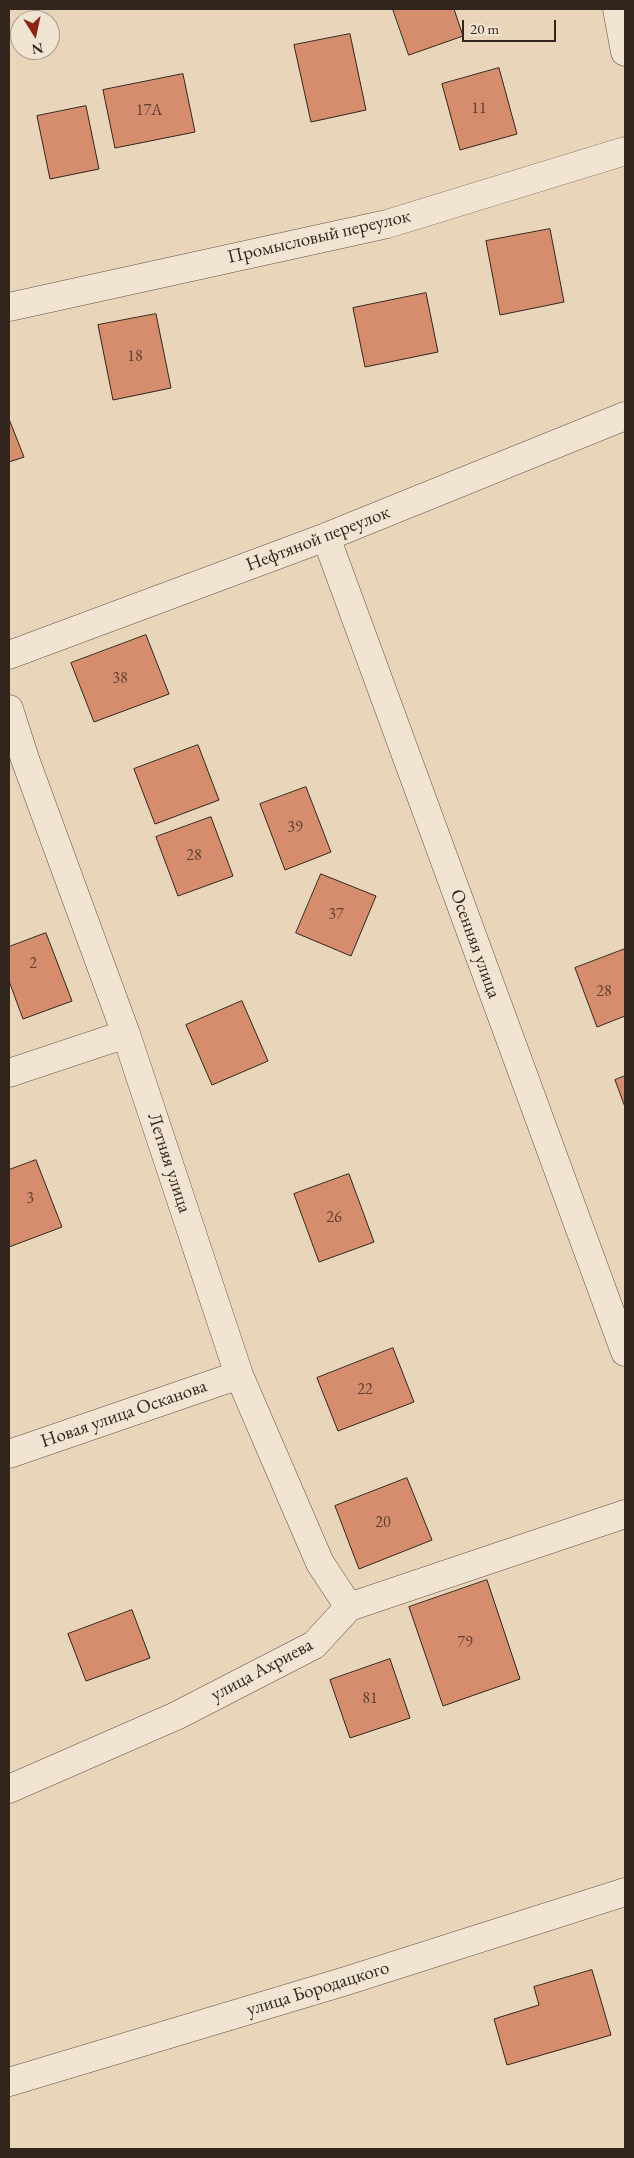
<!DOCTYPE html>
<meta charset="utf-8">
<style>
body{margin:0}
#map{position:relative;width:634px;height:2158px;overflow:hidden;background:#e9d5ba;font-family:"EB Garamond",serif}
canvas{display:block}
.frame{position:absolute;inset:0;border:10px solid #32251c;pointer-events:none}
.north{position:absolute;left:10px;top:10px;width:50px;height:50px;box-sizing:border-box;background:#f1e4d2;border:1px solid #a59889;border-radius:50%;rotate:170deg;font-size:14px;font-weight:700;line-height:20px;text-align:center;color:#32251c}
.north::after{content:'';display:block;margin:auto;width:18px;height:22px;background:#8f2418;clip-path:polygon(50% 0,100% 100%,50% 72%,0 100%)}
.scale{position:absolute;left:462px;top:20px;width:94px;height:22px;box-sizing:border-box;border:2px solid #32251c;border-top:0;padding-left:6px;font-size:15px;line-height:18px;white-space:nowrap;color:#32251c;-webkit-text-stroke:4px #f1e4d2;paint-order:stroke}
</style>
<div id="map">
<canvas width="634" height="2158"></canvas>
<div class="frame"></div>
<div class="north">N</div>
<div class="scale">20 m</div>
</div>
<script>
const c = document.querySelector('canvas').getContext('2d');
c.lineJoin = 'round';
function fill(path, color) { c.fillStyle = color; c.fill(path, 'evenodd'); }
function strokePath(path, color, width, dash) { c.strokeStyle = color; c.lineWidth = width; c.lineCap = dash ? 'butt' : 'round'; c.setLineDash(dash || []); c.stroke(path); }
function label(font, color, halo, rows, align = 'center') {
  c.font = font + ' "EB Garamond",serif'; c.lineWidth = 4; c.setLineDash([]); c.textBaseline = 'middle'; c.strokeStyle = halo; c.fillStyle = color; for (const [text, x, y, turn = 0] of rows) {
    c.save(); c.translate(x, y); c.rotate((+turn || 0) * Math.PI / 180); c.textAlign = isNaN(turn) ? turn : align; if (halo) c.strokeText(text, 0, 0); c.fillText(text, 0, 0); c.restore();
  }
}
const building = new Path2D(`
 M393,9h61l9,27 -54,19z
 M350,34l16,76 -55,12 -17,-77z
 M499,68l18,66 -57,16 -18,-66z
 M183,74l12,58 -80,16 -12,-58z
 M86,106l13,63 -49,10 -13,-63z
 M550,229l14,73 -64,13 -14,-74z
 M426,293l12,59 -73,15 -12,-59z
 M156,314l15,74 -58,12 -15,-75z
 M9,419l15,38 -15,5z
 M146,635l23,59 -75,28 -23,-59z
 M198,745l21,55 -64,24 -21,-55z
 M306,787l25,65 -46,18 -25,-66z
 M211,817l22,59 -55,20 -22,-59z
 M321,874l55,22 -25,60 -55,-23z
 M46,933l26,68 -49,18 -14,-38v-34z
 M625,949v67l-28,11 -22,-59z
 M242,1001l26,60 -56,24 -26,-60z
 M625,1076v31l-10,-27z
 M36,1160l26,67 -53,20v-77z
 M349,1174l25,68 -55,20 -25,-68z
 M393,1348l21,54 -76,29 -21,-53z
 M407,1478l25,62 -73,29 -24,-63z
 M487,1580l33,99 -77,27 -34,-99z
 M132,1610l18,48 -64,23 -18,-47z
 M390,1659l20,59 -60,20 -20,-58z
 M592,1970l19,65 -104,30 -13,-46 45,-14 -5,-18z`);
fill(building, '#d68d6e');
strokePath(building, '#32251c', 1);
const minor = new Path2D(`
 M617,9l8,43
 M9,307l378,-83 238,-73
 M326,537l299,815
 M9,655l317,-118 299,-121
 M9,709l16,50 101,275 113,341 81,188 29,44
 M9,1073l117,-39
 M9,1454l230,-79
 M9,1789l167,-73 138,-71 35,-38 276,-93
 M9,2082l337,-101 279,-89`);
strokePath(minor, '#605144', 29);
strokePath(minor, '#f1e4d2', 28);
label('16px', '#5b3f30', null, [
 ["11",479,109],
 ["17А",149,111],
 ["18",135,357],
 ["38",120,679],
 ["39",295,828],
 ["28",194,856],
 ["37",336,915],
 ["2",33,964],
 ["28",604,992],
 ["3",30,1199],
 ["26",334,1218],
 ["22",365,1390],
 ["20",383,1523],
 ["79",465,1643],
 ["81",370,1699]
]);
label('19px', '#32251c', '#f1e4d2', [
 ["Промысловый переулок",319,237,-13],
 ["Нефтяной переулок",318,539,-21],
 ["Осенняя улица",475,944,70],
 ["Летняя улица",169,1163,72],
 ["Новая улица Осканова",124,1414,-19],
 ["улица Ахриева",262,1670,-28],
 ["улица Бородацкого",318,1989,-17]
]);
</script>
